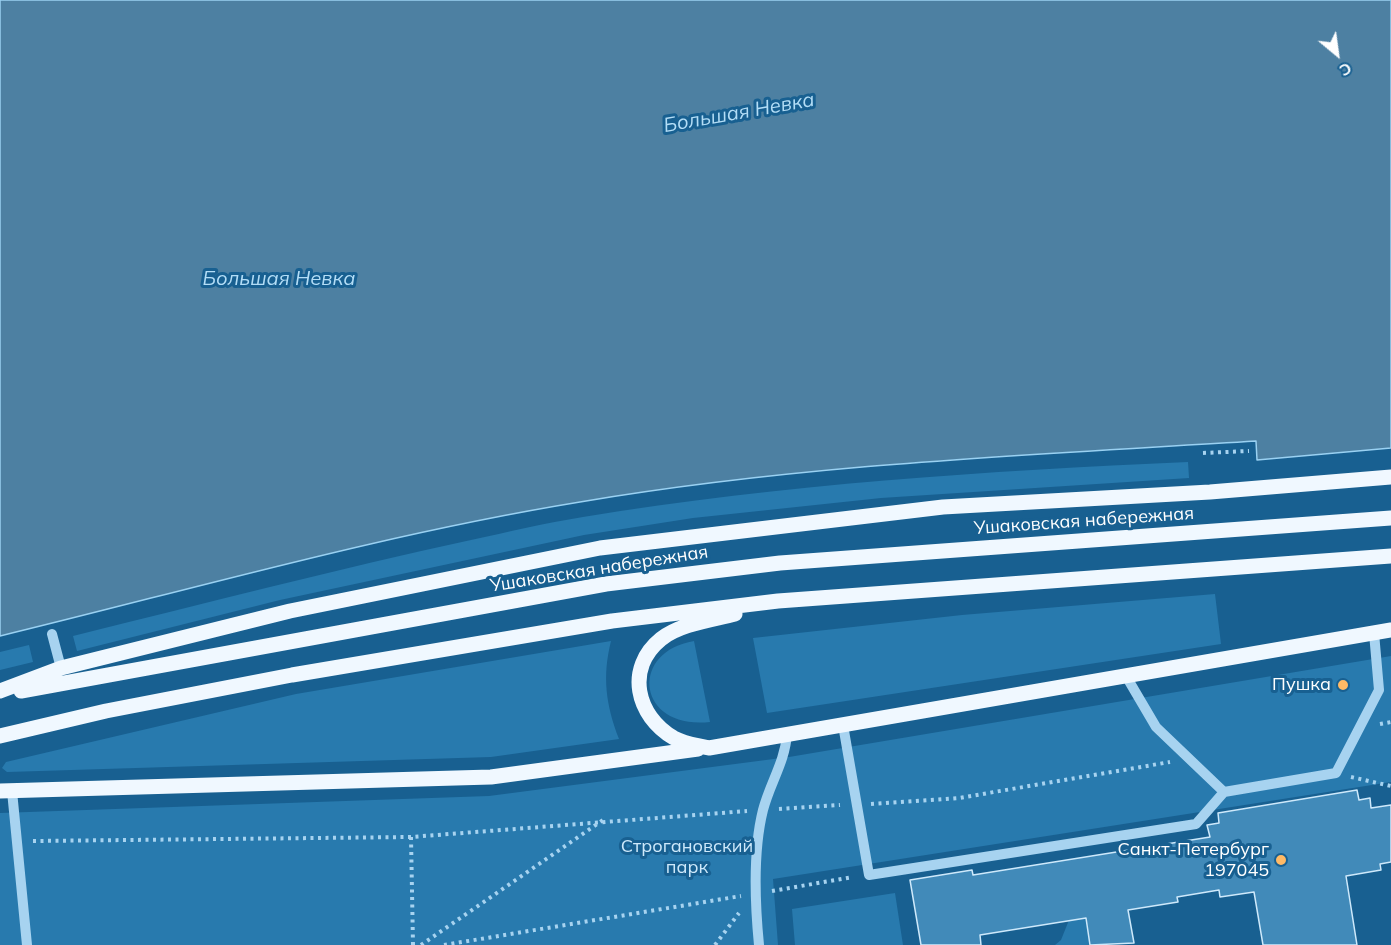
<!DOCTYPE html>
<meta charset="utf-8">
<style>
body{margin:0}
#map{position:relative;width:1391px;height:945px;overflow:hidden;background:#186091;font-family:Mulish,sans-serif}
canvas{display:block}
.north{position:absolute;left:1307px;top:24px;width:60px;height:60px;-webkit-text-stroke:4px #186091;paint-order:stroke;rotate:151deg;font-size:16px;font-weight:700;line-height:24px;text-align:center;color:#fff}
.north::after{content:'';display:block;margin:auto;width:21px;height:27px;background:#fff;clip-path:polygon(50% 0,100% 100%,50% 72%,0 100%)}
</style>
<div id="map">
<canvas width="1391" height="945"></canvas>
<div class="north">С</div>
</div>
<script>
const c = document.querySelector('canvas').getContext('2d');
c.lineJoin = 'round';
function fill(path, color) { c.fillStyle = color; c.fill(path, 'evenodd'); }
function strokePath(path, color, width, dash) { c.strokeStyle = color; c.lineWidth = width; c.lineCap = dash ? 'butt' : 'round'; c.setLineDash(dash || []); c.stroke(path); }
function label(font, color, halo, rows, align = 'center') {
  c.font = font + ' Mulish,sans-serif'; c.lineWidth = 6; c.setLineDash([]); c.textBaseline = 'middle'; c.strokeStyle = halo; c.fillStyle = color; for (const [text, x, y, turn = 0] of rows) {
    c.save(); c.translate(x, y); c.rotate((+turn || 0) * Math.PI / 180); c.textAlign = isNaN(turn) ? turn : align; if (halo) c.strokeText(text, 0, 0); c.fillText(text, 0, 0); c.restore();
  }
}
fill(new Path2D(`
 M1188,462l1,16 -308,20 -188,20 -109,17 -304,65 -203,51 -4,-15c133,-33 265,-67 398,-96 37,-8 74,-17 112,-23 200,-33 403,-46 605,-55z
 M1215,594l6,50 -454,69 -14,-75 209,-23z
 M611,641c-9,36 -5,64 8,98l-128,18 -484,15 -5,-4 4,-6 290,-68z
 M694,641l16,81c-73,8 -82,-70 -16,-81z
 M29,645l4,17 -33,8v-18z
 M1391,656v126l-618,97 5,66h-778v-132l489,-17 300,-39z
 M895,893l8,52h-108l-3,-36z
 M1086,918l4,27h-35l6,-5 8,-20z`), '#287aae');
const water = new Path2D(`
 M0,0h1391v448l-134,12 -1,-19c-226,14 -452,23 -676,61 -196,32 -387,87 -580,134z`);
fill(water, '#4d80a2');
strokePath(water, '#9ad1f2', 1.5);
const building = new Path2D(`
 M1357,790l2,10 11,-2 1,10 20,-3v57l-11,2 1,6 -35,6 11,69h-94l-9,-53 -34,5 -1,-7 -42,7 1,5 -50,8 6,33 -44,2 -4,-27 -106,17 1,10h-60l-11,-65 62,-10 1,5 237,-38 -3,-12 12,-2 -1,-10z`);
fill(building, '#418ab9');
strokePath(building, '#cee9fb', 1.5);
strokePath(new Path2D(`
 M1203,453l46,-2
 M1380,724l11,-2
 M1351,777l40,9
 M871,804l88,-6 211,-36
 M779,809l61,-4
 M411,837l2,108
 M33,841l378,-4 336,-26
 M772,891l81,-14
 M421,945l182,-125
 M444,945l297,-49
 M715,945l24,-32`), '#a7d3f0', 4, [3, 4.5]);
strokePath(new Path2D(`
 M52,634l9,34
 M1126,676l30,51 68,65 112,-19 43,-83 -5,-57
 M843,725l26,150 327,-51 28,-32
 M12,791l15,154
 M759,945c-4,-41 -6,-95 4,-135 7,-27 22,-48 24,-76`), '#a7d3f0', 10);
strokePath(new Path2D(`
 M735,614c-23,6 -55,10 -74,25 -36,29 -25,77 13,99 11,6 23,7 35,10l682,-118
 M0,691l61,-23 229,-57 310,-63 343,-41 267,-15 181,-15
 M21,691l585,-107 174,-21 611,-45
 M0,736l106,-25 186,-36 320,-54 166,-20 613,-45
 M0,791l491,-14 207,-28`), '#f0f8ff', 15);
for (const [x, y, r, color] of [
 [1343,685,6,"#ffba66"],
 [1281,860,6,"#ffba66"]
]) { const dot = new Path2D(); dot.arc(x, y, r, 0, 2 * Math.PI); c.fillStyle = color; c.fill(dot); strokePath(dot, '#186091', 2); }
label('18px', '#fff', '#186091', [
 ["Ушаковская набережная",1084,521,-4],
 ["Ушаковская набережная",599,569,-9]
]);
label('18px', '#fff', '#186091', [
 ["Пушка",1331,685],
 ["Санкт-Петербург",1269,850],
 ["197045",1269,871]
], 'right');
label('18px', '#cee9fb', '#186091', [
 ["Строгановский",687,847],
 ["парк",687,868]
]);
label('italic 20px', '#b3ddf6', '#186091', [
 ["Большая Невка",739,113,-10],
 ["Большая Невка",279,279]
]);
</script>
